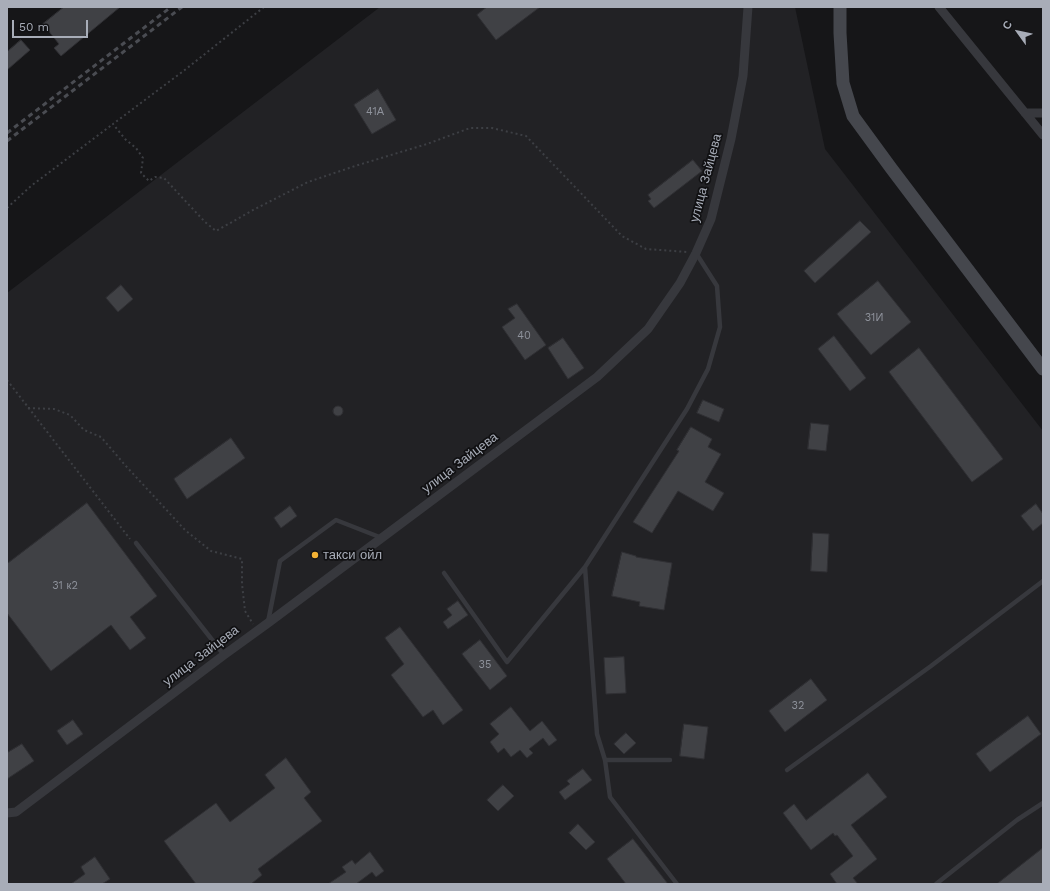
<!DOCTYPE html>
<meta charset="utf-8">
<style>
body{margin:0}
#map{position:relative;width:1050px;height:891px;overflow:hidden;background:#161618;font-family:"Work Sans",sans-serif}
canvas{display:block}
.frame{position:absolute;inset:0;border:8px solid #a8adb8;pointer-events:none}
.north{position:absolute;left:998px;top:12px;width:40px;height:40px;-webkit-text-stroke:3px #111113;paint-order:stroke;rotate:303deg;font-size:11px;font-weight:700;line-height:16px;text-align:center;color:#a8adb8}
.north::after{content:'';display:block;margin:auto;width:14px;height:18px;background:#a8adb8;clip-path:polygon(50% 0,100% 100%,50% 72%,0 100%)}
.scale{position:absolute;left:12px;top:20px;width:76px;height:18px;box-sizing:border-box;border:2px solid #a8adb8;border-top:0;padding-left:5px;font-size:12px;line-height:14px;white-space:nowrap;color:#a8adb8;-webkit-text-stroke:3px #111113;paint-order:stroke}
</style>
<div id="map">
<canvas width="1050" height="891"></canvas>
<div class="frame"></div>
<div class="north">С</div>
<div class="scale">50 m</div>
</div>
<script>
const c = document.querySelector('canvas').getContext('2d');
c.lineJoin = 'round';
function fill(path, color) { c.fillStyle = color; c.fill(path, 'evenodd'); }
function strokePath(path, color, width, dash) { c.strokeStyle = color; c.lineWidth = width; c.lineCap = dash ? 'butt' : 'round'; c.setLineDash(dash || []); c.stroke(path); }
function label(font, color, halo, rows, align = 'center') {
  c.font = font + ' "Work Sans",sans-serif'; c.lineWidth = 3.5; c.setLineDash([]); c.textBaseline = 'middle'; c.strokeStyle = halo; c.fillStyle = color; for (const [text, x, y, turn = 0] of rows) {
    c.save(); c.translate(x, y); c.rotate((+turn || 0) * Math.PI / 180); c.textAlign = isNaN(turn) ? turn : align; if (halo) c.strokeText(text, 0, 0); c.fillText(text, 0, 0); c.restore();
  }
}
fill(new Path2D(`
 M380,7h415l30,142 218,282v453h-1036v-591z`), '#222225');
const building = new Path2D(`
 M64,7h56l-59,49 -7,-8 5,-4 -16,-20z
 M487,7h53l-44,33 -19,-25z
 M21,40l9,10 -23,20v-18z
 M378,89l18,31 -24,14 -18,-29z
 M693,160l9,11 -48,37 -6,-7 3,-2 -3,-4z
 M860,221l11,11 -56,51 -11,-12z
 M878,281l33,41 -40,33 -34,-41z
 M121,285l12,14 -15,13 -12,-14z
 M517,304l29,41 -21,15 -23,-33 13,-9 -7,-9z
 M834,336l32,42 -16,13 -32,-42z
 M563,338l21,30 -16,11 -20,-31z
 M919,348l84,111 -31,23 -83,-110z
 M703,400l21,9 -5,13 -22,-9z
 M333 411a5 5 0 1 1 10 0a5 5 0 1 1-10 0Z
 M811,423l18,2 -3,26 -18,-2z
 M691,427l21,12 -4,8 13,7 -16,28 19,11 -11,18 -35,-20 -26,42 -19,-11 46,-71 -2,-1z
 M231,438l14,20 -58,41 -13,-20z
 M87,503l70,93 -27,21 16,21 -16,12 -19,-25 -60,46 -44,-58v-49z
 M1036,504l7,10v9l-10,8 -12,-15z
 M290,506l7,10 -16,12 -7,-10z
 M813,533l16,1 -2,38 -16,-1z
 M622,552l14,4v1l36,6 -8,47 -25,-4 1,-4 -28,-6z
 M458,601l10,14 -20,14 -5,-7 9,-7 -5,-6z
 M400,627l63,83 -20,15 -10,-15 -10,7 -32,-42 13,-11 -19,-26z
 M480,640l27,36 -17,14 -28,-36z
 M624,657l2,36 -20,1 -2,-36z
 M811,679l16,21 -42,32 -16,-21z
 M511,707l19,24 12,-10 15,19 -8,6 -6,-8 -14,11 4,4 -6,5 -7,-8 -9,7 -7,-9 -6,5 -8,-11 9,-8 -9,-10z
 M1028,716l13,18 -51,38 -14,-18z
 M73,720l10,14 -16,11 -10,-14z
 M684,724l24,3 -4,32 -24,-3z
 M626,733l10,10 -12,11 -10,-10z
 M22,744l12,17 -27,18v-26z
 M286,758l25,34 -7,6 18,23 -64,48 4,6 -11,9h-55l-32,-43 52,-38 14,19 45,-34 -10,-13z
 M583,769l9,11 -27,20 -6,-8 11,-8 -3,-3z
 M868,773l19,24 -36,28 26,34 -24,19 5,6h-21l-7,-10 23,-18 -16,-21 -2,1 -2,-3 -22,17 -28,-37 11,-9 12,16z
 M503,785l11,11 -16,15 -11,-11z
 M578,824l17,18 -9,8 -17,-17z
 M633,839l35,45h-42l-19,-25z
 M1043,848v36h-46z
 M370,852l14,19 -8,6 -4,-5 -16,12h-28l18,-12 -4,-5 10,-7 3,4z
 M95,857l15,22 -8,5h-31l14,-10 -4,-7z`);
fill(building, '#404145');
strokePath(building, '#303034', 1);
strokePath(new Path2D(`
 M264,7l-78,62 -73,55 12,15 11,9 7,10 -2,15 8,8 6,-4 9,1 41,44 11,9 39,-22 53,-27 47,-16 72,-22 43,-16h22l34,8 96,100 24,13 41,3
 M7,208l24,-22 82,-62
 M7,380l123,159
 M28,408l26,1 16,6 14,15 17,7 24,28 60,65 26,21 31,8v25l3,27 8,13`), '#3d3f44', 2, [2, 3]);
strokePath(new Path2D(`
 M136,543l88,112
 M444,573l63,89 78,-95
 M268,622l12,-61 56,-41 46,18
 M605,760l5,37 67,87
 M670,760h-65l-8,-26 -12,-167 102,-158 21,-40 12,-42 -3,-41 -21,-33
 M787,770l144,-104 112,-85
 M936,884l81,-64 26,-17`), '#37383d', 4.5);
strokePath(new Path2D(`
 M939,7l104,128
 M1025,113h18
 M7,813l9,-1 208,-157 44,-32 329,-246 51,-48 32,-46 16,-30 15,-34 20,-80 12,-63 5,-69`), '#37383d', 9);
strokePath(new Path2D(`
 M840,7v26l3,50 10,33 38,52 152,201`), '#45474d', 13);
strokePath(new Path2D(`
 M7,133l164,-126
 M7,141l175,-134`), '#4a4c52', 3, [5, 4]);
for (const [x, y, r, color] of [
 [315,555,4,"#f2b134"]
]) { const dot = new Path2D(); dot.arc(x, y, r, 0, 2 * Math.PI); c.fillStyle = color; c.fill(dot); strokePath(dot, '#111113', 1.5); }
label('11px', '#8e929b', null, [
 ["41А",375,112],
 ["31И",874,318],
 ["40",524,336],
 ["31 к2",65,586],
 ["35",485,665],
 ["32",798,706]
]);
label('13px', '#a8adb8', '#111113', [
 ["улица Зайцева",706,178,-75],
 ["улица Зайцева",460,463,-37],
 ["улица Зайцева",201,656,-37]
]);
label('13px', '#a8adb8', '#111113', [
 ["такси ойл",323,555]
], 'left');
</script>
